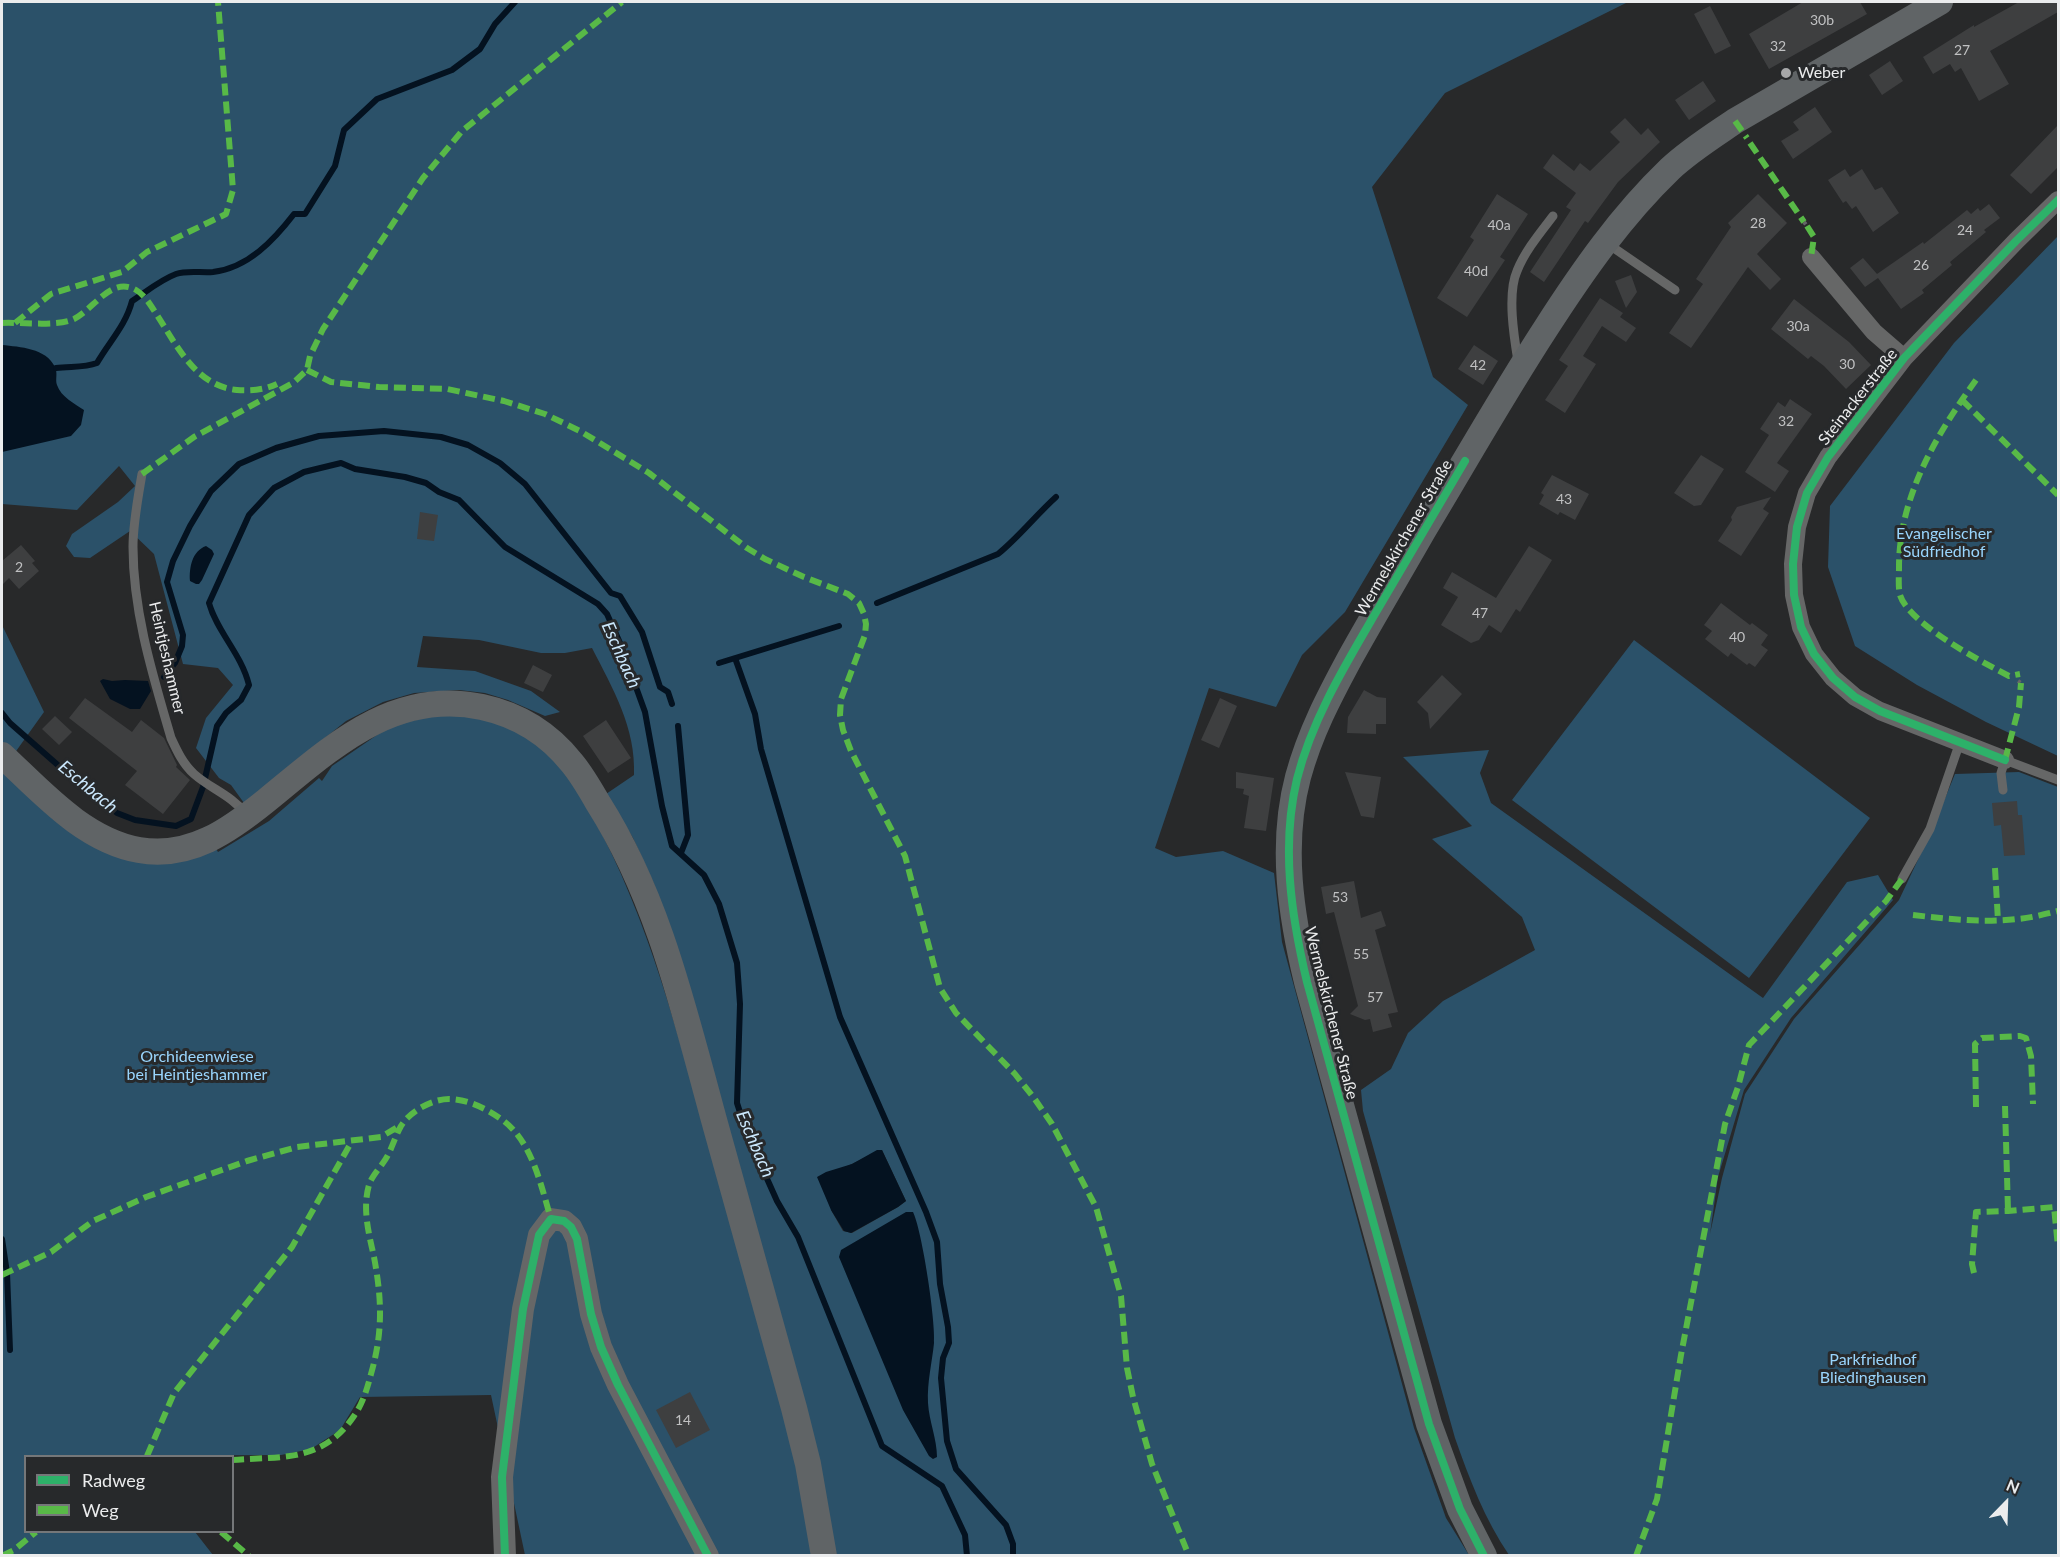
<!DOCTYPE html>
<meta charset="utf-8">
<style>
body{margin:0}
#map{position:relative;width:2060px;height:1557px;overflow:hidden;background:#28292a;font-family:Lato,sans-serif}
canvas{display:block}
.frame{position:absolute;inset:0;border:3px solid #ebeced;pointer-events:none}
.legend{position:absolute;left:24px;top:1455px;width:210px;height:78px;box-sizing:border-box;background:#27292b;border:2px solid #757779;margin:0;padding:8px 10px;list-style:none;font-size:18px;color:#ebeced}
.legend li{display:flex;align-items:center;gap:12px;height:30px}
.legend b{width:30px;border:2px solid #757779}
.north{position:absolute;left:1976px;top:1473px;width:60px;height:60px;-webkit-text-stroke:4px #27292b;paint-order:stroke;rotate:23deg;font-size:16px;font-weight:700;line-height:24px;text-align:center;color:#ebeced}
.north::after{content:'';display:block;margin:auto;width:21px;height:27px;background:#ebeced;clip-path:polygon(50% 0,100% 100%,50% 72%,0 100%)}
</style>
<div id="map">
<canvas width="2060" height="1557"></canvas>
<div class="frame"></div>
<ul class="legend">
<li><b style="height:8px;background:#2db169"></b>Radweg</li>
<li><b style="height:8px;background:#58b947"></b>Weg</li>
</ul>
<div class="north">N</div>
</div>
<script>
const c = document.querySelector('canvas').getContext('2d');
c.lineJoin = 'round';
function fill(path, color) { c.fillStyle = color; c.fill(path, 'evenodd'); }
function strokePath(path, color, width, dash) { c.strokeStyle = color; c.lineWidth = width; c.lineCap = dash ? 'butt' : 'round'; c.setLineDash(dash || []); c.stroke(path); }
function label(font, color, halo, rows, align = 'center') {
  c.font = font + ' Lato,sans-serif'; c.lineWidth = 6; c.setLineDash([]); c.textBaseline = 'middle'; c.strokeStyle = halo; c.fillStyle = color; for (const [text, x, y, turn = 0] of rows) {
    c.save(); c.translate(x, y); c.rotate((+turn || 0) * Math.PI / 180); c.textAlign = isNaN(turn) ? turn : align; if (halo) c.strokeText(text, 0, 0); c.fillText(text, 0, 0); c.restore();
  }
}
fill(new Path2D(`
 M2,2h1626l-183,91 -73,94 61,190 35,28 -123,207 -43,43 -26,52 -67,-19 -54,160 21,9 47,-6 51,22 8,69 132,486 32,90 23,37h-635l-180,-671 -21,-46 -27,-44 28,-19c2,-47 -21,-86 -42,-127l-27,5h-24l-62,-13 -56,-4 -6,31 58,4 56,20 29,21 -15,4 -37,-16 -23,-7 -26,-3 -45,3 -31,9 -37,19 -102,82 -13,-18 -12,-7 -23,-30 10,-30 27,-33 -15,-17 -35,-4 -29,-110 -24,-23 -40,27 -16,-1 -8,-11 6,-12 46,-32 17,-16 -16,-20 -42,44 -75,-6zM882,1150l24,51 -8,6 -46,26 -9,-2 -12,-21 12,-42z
 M2058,236v520l-72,-34 -69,-37 -62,-39 -27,-79 2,-61 124,-163z
 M2,625l42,87 -30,42 -12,-12z
 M1634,640l236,178 -121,160 -237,-178z
 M432,716c15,0 30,-1 44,1 29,3 64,26 84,47 16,17 32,51 43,72 53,105 81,221 113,334 36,128 77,254 97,385h-288l-34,-160 -131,2 -20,33 -29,19 -30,6 -255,1v76h169l18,23h-211v-786l87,72 126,6 3,5 51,-31 50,-43 3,3 10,-15 58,-40z
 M1489,750l-9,23 11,30 272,195 84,-116 31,-7 15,25 -102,118 -47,72 -26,87 -8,57 12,-56 23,-84 49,-75 105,-119 33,-70 23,-56 64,-2 39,15v768h-549c-24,-35 -40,-77 -54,-117l-92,-327 -2,-21 30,-21 17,-36 35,-32 92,-51 -13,-33 -90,-78 40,-13 -69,-69z`), '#2b5169');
fill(new Path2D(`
 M2,345c18,2 44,3 53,22 3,6 0,13 2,18 4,12 18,19 27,25l-3,15 -10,11 -69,16z
 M206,546l6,4 2,4 -12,26 -3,4h-3l-6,-3c-1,-13 2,-30 16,-35z
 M103,679l9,2 13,-1 23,1 3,10 -11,18h-10l-20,-10 -10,-18z
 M877,1150h5l24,51 -8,6 -47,26 -7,-2 -13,-21 -14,-33 9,-5 26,-8z
 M906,1212h7c9,18 23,110 21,131 -2,20 -7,39 -6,60 1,18 9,36 9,54l-4,2 -4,-3 -26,-46 -64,-153 2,-7z`), '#041220');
strokePath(new Path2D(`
 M56,368c14,-2 28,0 41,-5 12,-21 29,-38 35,-62 14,-9 28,-21 44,-27 11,-4 25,-1 37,-2 35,-4 61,-32 81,-58h11l30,-48 9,-36 33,-31 75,-29 28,-21 15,-25 20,-22
 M877,603l121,-49c21,-17 38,-39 58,-57
 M735,658l20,56 6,35 79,268 86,195 11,30 3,42 8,43 1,16 -6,15 -2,20 6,63 9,28 50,56 7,19v12
 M719,663l120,-37
 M164,677l11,-14 7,-17 1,-11 -16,-53 6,-21 17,-35 21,-35 28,-27 37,-16 43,-12 65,-5 57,6 27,8 32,18 25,21 86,109 9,3 22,36 18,55 8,5 4,12
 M2,713l8,10 66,58 41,32 18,7 41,6 15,-7 12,-32 14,-61 9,-13 15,-13 8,-15c-8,-32 -32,-53 -40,-82l40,-88 25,-27 30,-16 37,-9 14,6 50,8 21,6 13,9 20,8 46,47 93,57 9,10 13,29 25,69 17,94 10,40 32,29 15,29 18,59 3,41 -3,99 10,31 30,67 21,36 84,209 60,40 23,49 2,21
 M678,726l10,109 -7,18
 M2,1239l5,34 3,77`), '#041220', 6);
fill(new Path2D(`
 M1803,2h57l7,12 -98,55 -20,-35z
 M2019,2h39v10l-68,39 19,33 -30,17 -18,-33 -6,4 -5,-8 -17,10 -10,-17 51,-32v2z
 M1710,6l21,40 -16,8 -21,-40z
 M1890,61l13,20 -21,14 -13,-20z
 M1703,81l13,20 -27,19 -14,-20z
 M1815,107l17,25 -39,27 -12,-18 18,-11 -6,-8z
 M1625,118l16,17 7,-7 12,14 -42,40 -30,41 -3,-2 -41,61 -14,-10 41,-62 -5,-3 10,-14 -33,-25 10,-14 21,17 6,-8 10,8 30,-29 -10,-10z
 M2058,125v42l-27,27 -21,-19z
 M1845,169l5,8 12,-8 13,21 7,-3 17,26 -26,19 -17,-26 -4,3 -6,-8 -3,2 -15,-23z
 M1497,194l31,20 -28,43 5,3 -38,57 -30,-19 37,-58 -4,-3z
 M1758,194l29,29 -30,31 24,25 -11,11 -22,-23 -57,81 -22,-15 34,-49 -7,-5 35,-52 -3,-4z
 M1989,204l11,14 -16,12 2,2 -36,30 2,3 -30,25 2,3 -23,16 -23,-31 -13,9 -15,-19 13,-10 14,16 46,-32 1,2 43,-34 4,4 7,-6 2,3z
 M1631,275l6,17 -11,16 -11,-27z
 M1600,298l23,15 -3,4 16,11 -10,14 -24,-16 -19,30 13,8 -31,49 -20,-13 23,-34 -9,-6z
 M1794,299l55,43 22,23 -25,24 -22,-23 -13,-10 -3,3 -37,-30z
 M1474,345l24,16 -15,24 -25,-16z
 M1790,399l22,15 -35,49 12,8 -14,21 -30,-20 24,-37 -9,-6 18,-27 7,5z
 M1701,455l23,14 -23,36 -7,1 -20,-13z
 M1552,475l37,19 -14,26 -15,-8 -2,3 -19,-11 5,-9 -3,-2z
 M1771,497l-8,12 6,4 -28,43 -23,-15 14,-21 -1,-3 6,-10z
 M420,512l18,3 -4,26 -17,-2z
 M21,545l14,16 -3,2 7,8 -20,18 -10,-11 -7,7v-24z
 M1529,546l23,14 -32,52 -4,-3 -15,24 -12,-8 -10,15 -8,3 -30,-18 17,-28 -15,-9 9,-16 44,26z
 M1721,603l29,22 2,-2 16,12 -7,10 7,5 -13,17 -6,-4 -2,2 -16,-12 -3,4 -23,-18 7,-8 -8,-6z
 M533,665l19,10 -9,17 -19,-9z
 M1442,675l20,19 -32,35 -2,-16 -11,-11z
 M1364,690l13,7 9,1v26h-10v10l-29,-1 1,-16z
 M85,698l47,34 9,-12 23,18 13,27 -1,2 14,13 -27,34 -38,-29 12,-14 -68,-53z
 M1220,698l17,8 -18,42 -18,-8z
 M55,716l17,16 -13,13 -17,-16z
 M606,720l25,38 -23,15 -25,-37z
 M1236,772l38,6 -8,53 -22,-3 5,-32 -6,-2 1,-5 -8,-1z
 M1345,772l36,5 -7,41 -13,-2z
 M2017,801l1,14h4l3,40 -21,1 -3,-31 -7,1 -2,-23z
 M1354,881l7,37 20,-7 5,15 -11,4 23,82 -10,2 4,13 -19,5 -3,-13 -5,1 -15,-6 8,-8 -24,-94 -8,2 -5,-27z
 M690,1392l20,38 -34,18 -20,-38z`), '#3e3f40');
strokePath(new Path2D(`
 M1804,222l3,4
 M2018,681l3,2`), '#656667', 4, [3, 4.5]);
strokePath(new Path2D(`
 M1608,244l67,46
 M1518,361c-4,-24 -11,-67 -1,-90 8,-20 23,-38 36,-55
 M142,474c-4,24 -9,49 -9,73 0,65 20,129 38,191 6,13 12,26 23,36 17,15 37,21 52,40
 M2003,790l-2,-17 4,-13 53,20
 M1902,879l28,-50 30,-87`), '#666767', 9);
strokePath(new Path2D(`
 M1811,257l63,75 30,26
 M2005,760l-125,-49 -25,-14 -22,-19 -19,-24 -13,-27 -7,-32 -1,-31 4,-37 10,-34 21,-36 76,-99 112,-117 42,-41`), '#666767', 18);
strokePath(new Path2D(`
 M505,1556l-3,-79 21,-168 16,-74 12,-16 13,2 7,6 6,12 14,75 10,33 17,38 90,171`), '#666767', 22);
strokePath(new Path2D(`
 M2,755c39,36 81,85 137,95 51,9 91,-20 128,-50 64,-52 126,-112 215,-93 37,8 67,27 90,56 10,12 18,26 26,40 61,96 86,208 116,317 26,96 53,192 80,288l14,56 16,92
 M1484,1556l-24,-47 -31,-85 -122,-442c-16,-66 -27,-137 -9,-205 12,-44 31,-80 52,-119 24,-43 49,-85 73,-127 41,-68 80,-137 123,-203 36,-56 75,-112 124,-159 19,-18 43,-33 65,-48l205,-119`), '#606466', 26);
strokePath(new Path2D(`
 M1735,121l12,17
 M1750,143l54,79
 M1807,226l7,11 -3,20
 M2,323c20,-1 55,4 72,-4 20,-10 37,-43 62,-29 9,5 15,16 21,25 20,31 39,71 80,75 13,1 27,0 40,-6
 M15,323l36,-29 71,-22 25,-20 79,-38 7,-24 -15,-188
 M307,370l24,12 48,5 68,2 57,12 41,13 35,17 69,42 98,75 18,11 39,18 44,17 11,9 5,11 2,10 -1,11 -24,64 -1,16 3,15 8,21 54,105 35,132 16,25 59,61 19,24 18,26 44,83 25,89 6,72 6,29 19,67 37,92
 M1976,380c-40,55 -77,117 -77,187 0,9 -1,20 1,28 9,29 82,67 109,81l11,-2
 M1962,400l96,95
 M142,474l52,-37 99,-54 14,-13 3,-14 13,-27 100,-151 39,-47 160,-129
 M2005,760l14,-53 2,-24
 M1995,868l3,53
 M1913,915c35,4 69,8 104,4 14,-1 28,-5 41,-8
 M2005,1106l3,105
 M1976,1107l-1,-63 7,-6 38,-2 6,2 5,18 2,48
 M1974,1273l-2,-9 4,-52 32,-1 46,-4 4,40
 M2,1275l49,-23 42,-31 53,-24 101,-36 50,-14 84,-10 20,-12
 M147,1456l27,-63 118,-146 60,-106
 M232,1460c50,-4 90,3 122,-44 9,-13 13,-27 17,-42 12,-42 11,-74 3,-117 -5,-23 -12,-48 -5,-72 3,-10 14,-20 19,-30 5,-10 8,-20 13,-29 9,-15 33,-28 50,-27 18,1 36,10 50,20 31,21 40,67 50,100
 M221,1532l28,24
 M2,1556l12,-6 22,-18
 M1636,1556l21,-57 24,-144 44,-231 13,-37 11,-42 137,-144 16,-22`), '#58b947', 6, [12, 6]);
strokePath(new Path2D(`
 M1465,461c-30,51 -60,102 -90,153 -31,53 -63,106 -78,165 -16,67 -6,136 10,203l122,442 31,85 24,47
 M2005,760l-125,-49 -25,-14 -22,-19 -19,-24 -13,-27 -7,-32 -1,-31 4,-37 10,-34 21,-36 76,-99 112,-117 42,-41
 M505,1556l-3,-79 21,-168 16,-74 12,-16 13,2 7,6 6,12 14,75 10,33 17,38 90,171`), '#2db169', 8);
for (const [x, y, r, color] of [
 [1786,73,6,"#a7a8a9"]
]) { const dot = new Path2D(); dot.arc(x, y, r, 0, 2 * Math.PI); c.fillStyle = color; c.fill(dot); strokePath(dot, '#27292b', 2); }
label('14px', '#c0c1c2', null, [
 ["30b",1822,20],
 ["32",1778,46],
 ["27",1962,50],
 ["28",1758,223],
 ["40a",1499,225],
 ["24",1965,230],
 ["26",1921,265],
 ["40d",1476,271],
 ["30a",1798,326],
 ["30",1847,364],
 ["42",1478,365],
 ["32",1786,421],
 ["43",1564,499],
 ["2",19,567],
 ["47",1480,613],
 ["40",1737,637],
 ["53",1340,897],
 ["55",1361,954],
 ["57",1375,997],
 ["14",683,1420]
]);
label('16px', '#ebeced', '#27292b', [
 ["Weber",1798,73]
], 'left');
label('16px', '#ebeced', '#27292b', [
 ["Steinackerstraße",1858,397,-52],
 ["Wermelskirchener Straße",1404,538,-60],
 ["Heintjeshammer",167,658,77],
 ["Wermelskirchener Straße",1331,1013,76]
]);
label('16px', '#99d5fd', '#27292b', [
 ["Evangelischer",1944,534],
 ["Südfriedhof",1944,552],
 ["Orchideenwiese",197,1057],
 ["bei Heintjeshammer",197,1075],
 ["Parkfriedhof",1873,1360],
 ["Bliedinghausen",1873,1378]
]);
label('italic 18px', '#cae7fc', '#27292b', [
 ["Eschbach",621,655,66],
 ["Eschbach",88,787,40],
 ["Eschbach",755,1144,67]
]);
</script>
